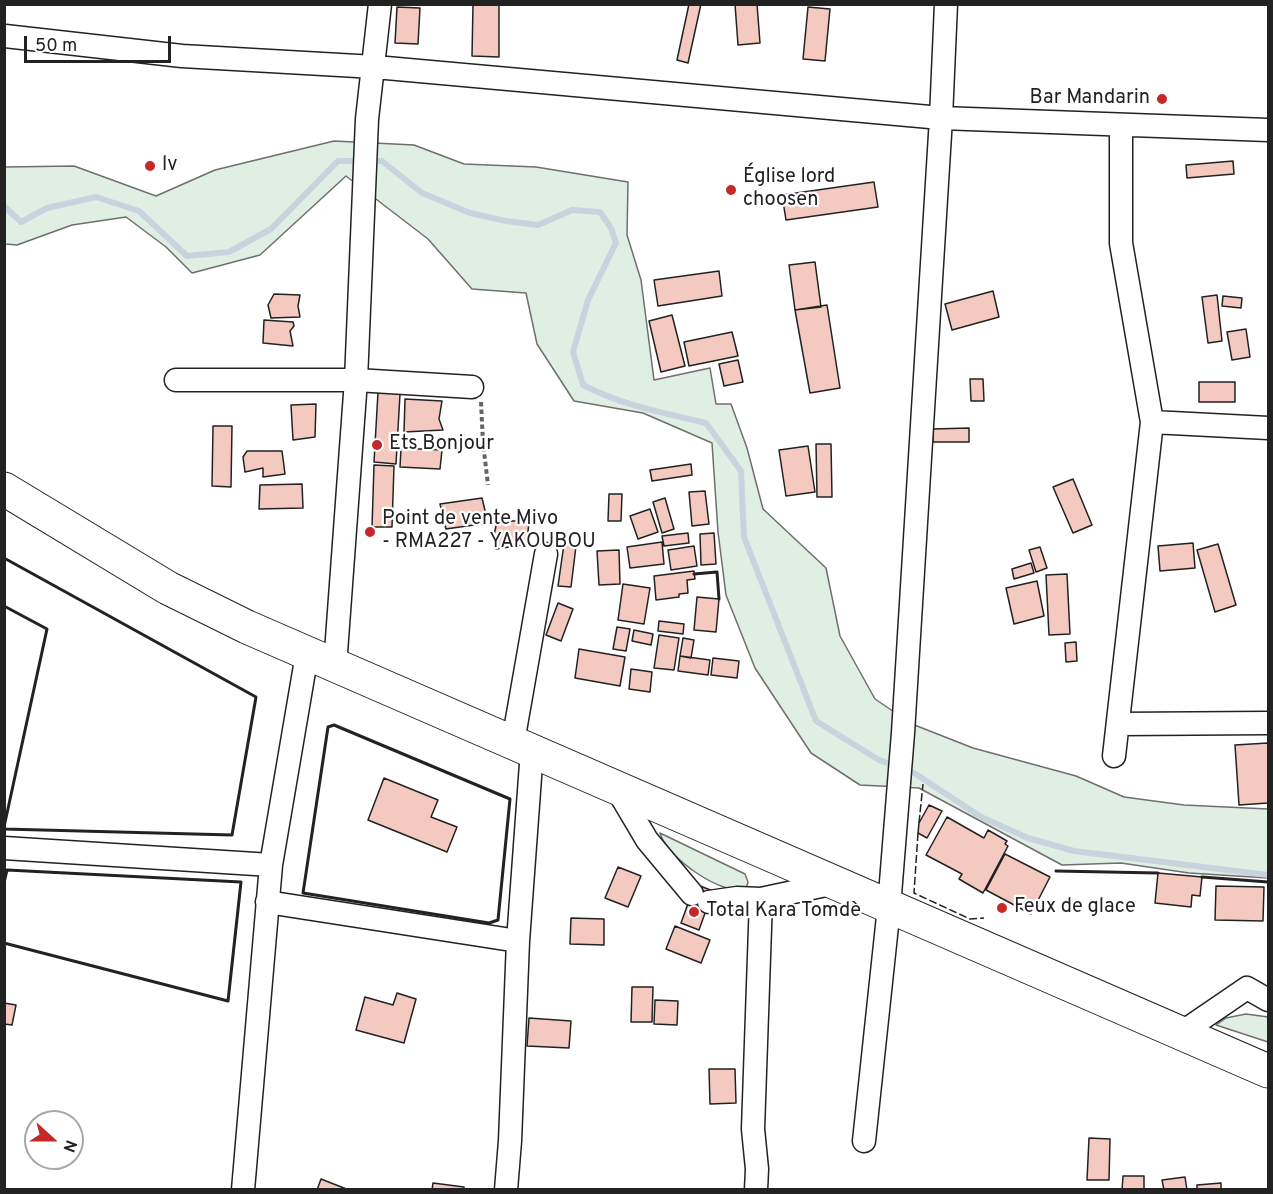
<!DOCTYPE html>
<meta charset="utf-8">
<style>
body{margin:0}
#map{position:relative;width:1273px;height:1194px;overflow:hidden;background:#fff;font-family:Overpass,sans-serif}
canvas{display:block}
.frame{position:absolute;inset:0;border:6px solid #222;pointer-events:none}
.north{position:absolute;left:24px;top:1110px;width:60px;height:60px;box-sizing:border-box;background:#fff;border:2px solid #a7a7a7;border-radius:50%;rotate:111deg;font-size:16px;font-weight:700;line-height:24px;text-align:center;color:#222}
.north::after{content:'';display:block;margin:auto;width:21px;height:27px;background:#c62828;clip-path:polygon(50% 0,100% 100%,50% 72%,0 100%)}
.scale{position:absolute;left:24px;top:36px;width:147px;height:27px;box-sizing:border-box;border:3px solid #222;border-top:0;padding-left:8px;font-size:18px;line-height:21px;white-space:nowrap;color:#222;-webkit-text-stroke:4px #fff;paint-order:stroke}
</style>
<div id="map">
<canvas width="1273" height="1194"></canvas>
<div class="frame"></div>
<div class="north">N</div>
<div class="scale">50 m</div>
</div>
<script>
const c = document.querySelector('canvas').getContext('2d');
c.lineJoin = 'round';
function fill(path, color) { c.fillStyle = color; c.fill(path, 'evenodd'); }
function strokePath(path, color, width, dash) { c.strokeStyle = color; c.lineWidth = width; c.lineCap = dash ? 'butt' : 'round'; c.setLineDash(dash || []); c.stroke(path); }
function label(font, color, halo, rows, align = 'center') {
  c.font = font + ' Overpass,sans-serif'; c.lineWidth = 4.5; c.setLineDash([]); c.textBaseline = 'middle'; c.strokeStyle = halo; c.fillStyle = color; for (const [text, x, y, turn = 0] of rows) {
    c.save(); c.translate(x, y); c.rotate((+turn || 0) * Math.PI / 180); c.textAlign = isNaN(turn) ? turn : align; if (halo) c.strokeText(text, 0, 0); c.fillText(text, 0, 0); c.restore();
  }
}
const green = new Path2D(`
 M334,141l80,4 50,19 72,3 92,15 -1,53 14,45 13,100 56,-12 6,36h15l16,44 16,61 63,59 14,68 35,63 37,25 61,24 103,28 48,21 60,8 84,4v69l-79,-5 -68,-10 -59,2 -143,-77 -59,-3 -49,-32 -56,-85 -29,-73 -8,-63 -6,-89 -69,-30 -69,-12 -37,-57 -11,-51 -54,-4 -44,-50 -82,-63 -86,79 -68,18 -26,-26 -40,-30 -54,8 -55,20 -12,-1 -1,-77 70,-1 82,30 59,-26z
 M660,833l85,41 3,8 -2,7c-23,8 -80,-32 -86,-56z
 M1246,1014l22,3v25l-52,-17 10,-7z`);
fill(green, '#e0efe3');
strokePath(green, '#6f6f6f', 1.5);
strokePath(new Path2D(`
 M4,206l17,16 26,-14 49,-11 43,14 48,45 42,-4 42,-23 67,-68h44l40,32 48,20 36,8 32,4 34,-15 28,2 11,16 5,15 -28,57 -15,52 10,33c38,20 81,28 123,38l35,48 3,66 72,184 63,39 35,13 67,44 47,21 46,13 194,24`), '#c7d3dd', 6);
const building = new Path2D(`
 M473,4h26v53l-27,-1z
 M689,4h12l-13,59 -11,-3z
 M735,4h22l3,39 -22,2z
 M397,7l23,1 -2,36 -23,-1z
 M808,7l22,2 -5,52 -22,-2z
 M1233,161l1,13 -47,4 -1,-13z
 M874,182l4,25 -92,13 -4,-25z
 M815,262l6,45 -26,3 -6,-45z
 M719,271l3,25 -64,10 -4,-26z
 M993,291l6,26 -47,13 -7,-26z
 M274,294l26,1 -2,11 2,11 -29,1 -3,-13z
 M1217,295l5,46 -14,2 -6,-46z
 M1223,296l19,2 -1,10 -19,-2z
 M827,305l13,83 -30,5 -15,-83z
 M672,315l13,51 -24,6 -12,-51z
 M264,320l29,2 1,4 -4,5 3,15 -30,-3z
 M1246,329l4,28 -18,3 -5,-28z
 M732,332l6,24 -49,10 -5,-24z
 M738,360l5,22 -19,4 -5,-22z
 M970,379h13l1,22h-13z
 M1199,382h36v20h-36z
 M378,392l22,2 -4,70 -22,-2z
 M405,399l37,2 -3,18 4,11 -39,2z
 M316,404l-1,33 -22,3 -2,-35z
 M213,426h19l-1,61 -19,-1z
 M969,428v14h-36v-13z
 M816,444h15l1,53h-15z
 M808,446l7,46 -29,4 -7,-46z
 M401,448l41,2 -2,19 -40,-2z
 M247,451h35l3,23 -22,3v-9l-18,4 -2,-15z
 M691,464l1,11 -40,6 -2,-11z
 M374,465l20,1 -2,61h-20z
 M1073,479l19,46 -19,8 -20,-46z
 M302,484l1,24 -44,1 1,-24z
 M705,491l4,33 -17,2 -3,-34z
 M609,494h13l-1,27h-13z
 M482,498l6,25 -42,6 -6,-25z
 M665,498l9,31 -12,4 -9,-31z
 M650,509l8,23 -20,7 -8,-23z
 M497,521h32l-1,11 2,12 -34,5 -2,-14z
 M688,533l1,10 -25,3 -2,-10z
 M714,533l2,31 -15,1 -1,-31z
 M662,542l2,22 -34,4 -3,-21z
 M1193,543l2,25 -35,3 -2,-25z
 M564,544l12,2 -5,41 -13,-1z
 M1218,544l18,61 -21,7 -18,-62z
 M694,546l3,20 -26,4 -3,-20z
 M1040,547l7,21 -11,4 -7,-22z
 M619,550l1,34 -21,1 -2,-34z
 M1031,563l3,10 -20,6 -2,-10z
 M694,571l1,8 -8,1 1,13 -9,1v3l-23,3 -2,-24z
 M1067,574l3,60 -21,1 -3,-60z
 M1037,581l7,35 -30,8 -8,-36z
 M623,584l27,4 -6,36 -26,-4z
 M697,597l22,2 -3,33 -22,-2z
 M558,603l15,6 -12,32 -15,-6z
 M659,621l25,3 -1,10 -25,-3z
 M617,627l13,2 -4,22 -13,-2z
 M634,630l19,4 -2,11 -19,-4z
 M659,635l20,3 -5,32 -20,-2z
 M683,638l11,2 -3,18 -11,-2z
 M1076,642l1,19 -11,1 -1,-19z
 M579,649l46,8 -5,29 -45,-8z
 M680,656l30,4 -2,15 -30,-4z
 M713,658l26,3 -2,17 -26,-3z
 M631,669l21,3 -2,20 -21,-3z
 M1268,743v60l-29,2 -4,-60z
 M384,778l54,22 -7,17 26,10 -10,25 -79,-32z
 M929,805l13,6 -15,27 -9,-5 1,-10z
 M947,817l37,21 4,-8 19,11 -2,3 3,2 -25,47 -24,-14 3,-5 -36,-19z
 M1005,854l45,23 -19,37 -45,-24z
 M618,867l23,9 -13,31 -23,-9z
 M1158,873l44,4 -2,19 -8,-1 -1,12 -36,-4z
 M695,884l18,7 -14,39 -18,-7z
 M1216,886l48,1 -1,34 -48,-1z
 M571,918l33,1v26l-34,-1z
 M675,926l35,14 -9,23 -35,-14z
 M632,987h21l-1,35h-21z
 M397,993l19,6 -12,44 -48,-13 9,-33 28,8z
 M655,1000l23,1 -1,24 -23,-1z
 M4,1003l12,2 -4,20 -8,-1z
 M529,1018l42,3 -2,27 -42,-2z
 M709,1069h26l1,34 -26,1z
 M1089,1138l21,1 -1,41h-22z
 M1123,1176h21v14h-22z
 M1185,1177l2,13h-23l-2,-10z
 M321,1179l28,11h-32z
 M433,1183l31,4v3h-32z
 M1221,1183v7h-24v-5z`);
fill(building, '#f3c9c0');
strokePath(building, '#222', 1.5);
const minor = new Path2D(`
 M5,36l177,20 193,11 566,51 327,12
 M176,380h180l116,7
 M1152,422l116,6
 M335,666l21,-286 11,-261 13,-115
 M1118,724l150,-1
 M513,742l33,-188
 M1114,756l38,-334 -31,-179v-117
 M615,786l32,54 45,54
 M4,848l267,17
 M267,902l251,39
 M709,902l28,-4 24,1 74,-16
 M1181,1033l66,-45 21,12
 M864,1141l25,-234 14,-174 38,-615 5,-114
 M243,1190l28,-325 36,-211
 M506,1190l4,-49 8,-200 14,-191
 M756,1190l1,-21 -4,-40 8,-230`);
const highway = new Path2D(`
 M4,489l164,99 79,39 1021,444`);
strokePath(minor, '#222', 25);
strokePath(highway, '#222', 35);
strokePath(new Path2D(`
 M481,402l2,41 5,42`), '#646464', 4, [4.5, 3]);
strokePath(minor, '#fff', 22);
strokePath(highway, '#fff', 33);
strokePath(new Path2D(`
 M919,823l4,-39
 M918,833l-4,60 56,26 14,-1`), '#222', 1.5, [8, 3]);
strokePath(new Path2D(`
 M4,558l252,139 -24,138 -228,-6
 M694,574l23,-2 2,27
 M4,606l43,23 -43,198
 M334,725l176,74 -12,121 -9,3 -186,-30 25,-166z
 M1056,871l102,2
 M1202,877l66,5
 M4,883l3,-13 234,12 -13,119 -224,-58`), '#222', 3);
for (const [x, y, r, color] of [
 [1162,99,6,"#c62828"],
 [150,166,6,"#c62828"],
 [731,190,6,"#c62828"],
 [377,445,6,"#c62828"],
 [370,532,6,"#c62828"],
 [1002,908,6,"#c62828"],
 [694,912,6,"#c62828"]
]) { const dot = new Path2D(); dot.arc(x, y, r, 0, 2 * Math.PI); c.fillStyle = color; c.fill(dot); strokePath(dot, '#fff', 2); }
label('20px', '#222', '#fff', [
 ["Bar Mandarin",1150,99,"right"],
 ["lv",162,166],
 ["Église lord",743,178],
 ["choosen",743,201],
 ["Ets Bonjour",389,445],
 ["Point de vente Mivo",382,520],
 ["- RMA227 - YAKOUBOU",382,543],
 ["Feux de glace",1014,908],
 ["Total Kara Tomdè",706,912]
], 'left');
</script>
